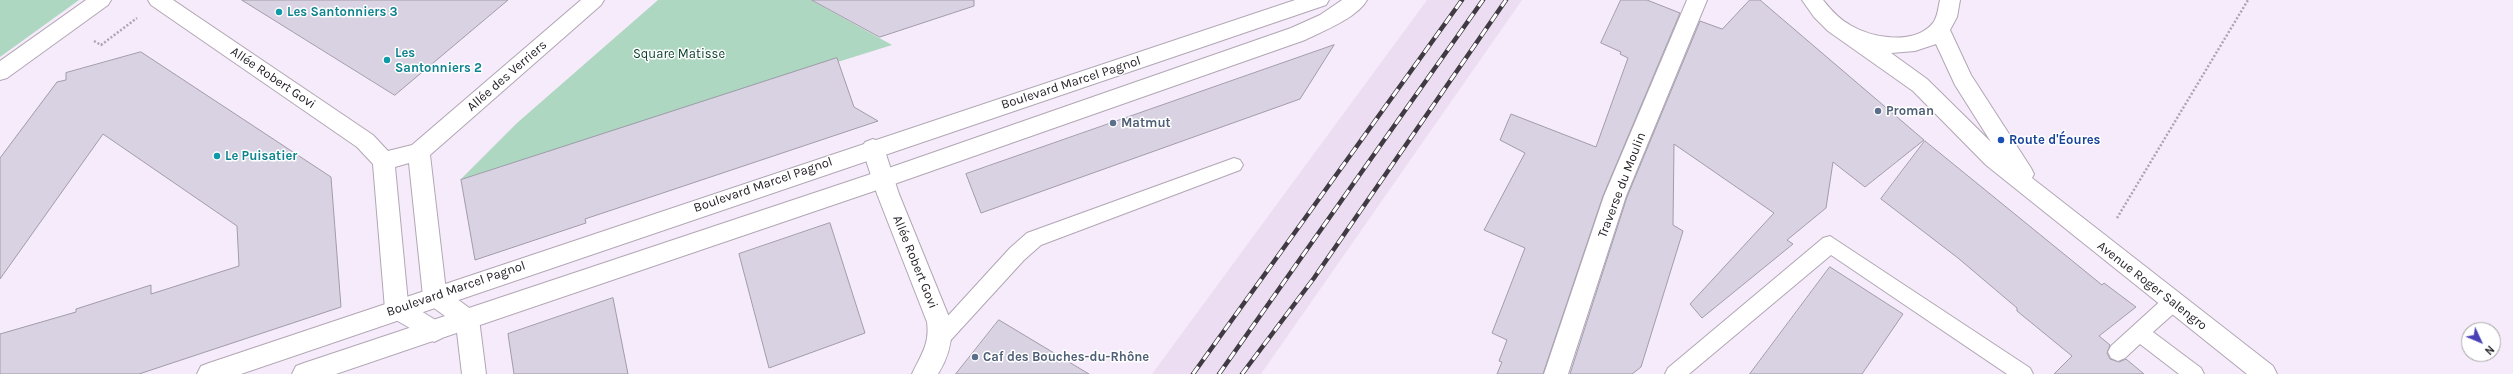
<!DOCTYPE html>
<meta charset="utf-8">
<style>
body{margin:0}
#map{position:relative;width:2513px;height:374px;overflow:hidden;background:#f6ebfa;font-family:Karla,sans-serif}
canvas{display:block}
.north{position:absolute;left:2461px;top:322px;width:40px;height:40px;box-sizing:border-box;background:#fff;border:1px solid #a5a4a6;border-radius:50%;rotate:134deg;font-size:11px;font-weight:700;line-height:16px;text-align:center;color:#1f1b21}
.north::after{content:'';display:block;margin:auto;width:14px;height:18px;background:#493fb6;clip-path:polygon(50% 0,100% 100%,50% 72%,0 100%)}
</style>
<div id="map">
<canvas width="2513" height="374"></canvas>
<div class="north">N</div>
</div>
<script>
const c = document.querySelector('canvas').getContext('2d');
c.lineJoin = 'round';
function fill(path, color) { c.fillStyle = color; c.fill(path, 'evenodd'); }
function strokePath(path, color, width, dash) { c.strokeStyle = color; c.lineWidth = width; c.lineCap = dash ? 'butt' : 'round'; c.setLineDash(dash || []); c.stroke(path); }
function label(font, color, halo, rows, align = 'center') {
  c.font = font + ' Karla,sans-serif'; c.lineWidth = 3; c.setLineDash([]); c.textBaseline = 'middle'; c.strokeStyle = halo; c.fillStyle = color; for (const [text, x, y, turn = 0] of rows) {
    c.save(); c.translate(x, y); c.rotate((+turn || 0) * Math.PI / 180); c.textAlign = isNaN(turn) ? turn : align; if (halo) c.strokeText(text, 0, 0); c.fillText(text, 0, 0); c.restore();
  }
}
fill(new Path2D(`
 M1427,0h95l-261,374h-109z`), '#edddf2');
fill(new Path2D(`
 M0,0h79l-79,57z
 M658,0h153l81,45 -432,135 57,-57z`), '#add7c0');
const building = new Path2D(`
 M242,0h266l-113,95z
 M812,0h162v6l-94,31z
 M1621,0h26l33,13 -77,183 -60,178h-46l5,-12 -3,-1 8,-21 -15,-7 33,-85 -41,-18 41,-77 -25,-13 11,-26 85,33 32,-89 -8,-4 1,-2 -20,-9z
 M1750,0h10l164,140 -59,47 -32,-25 -7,46 -39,32 6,4 -91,74 -12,-14 84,-91 -100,-69 -1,81 10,6 -42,136 -9,7h-62l57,-177 73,-176 22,8z
 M1334,45l-34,54 -319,114 -15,-39z
 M141,52l190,125 10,130 -202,67h-139v-40l76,-22v-3l75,-24v9l88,-28 -2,-40 -134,-92 -103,145v-121l57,-76 9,-2v-7z
 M837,58l17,49 24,14 -293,98 1,4 -111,37 -14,-80z
 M1925,141l177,144 2,-2 32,24 -37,29 11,9 -3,8 3,6 9,3 7,-3 18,15h-90l18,-18 -55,-45v-3l-59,-50 -77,-59z
 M830,223l35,110 -96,35 -30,-114z
 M1830,267l73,47 -41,60h-112z
 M613,298l15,76h-114l-6,-40z
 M999,320l90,54h-133z`);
fill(building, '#d8d2e2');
strokePath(building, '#a19baa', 1);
const lane = new Path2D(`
 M1234,158l6,2 3,5 -3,5 -199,75 -17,15 -75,82 -7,3 -7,-3 -3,-6 3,-6 75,-82 17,-15z
 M1830,236l200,132 3,6h-26l-176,-119 -142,119h-24l3,-6 155,-130z
 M2173,294l7,2 2,6 -2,6 -27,24 48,36 3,6h-25l-39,-30 -15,14 -7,3 -7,-3 -3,-6 3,-6 55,-50z`);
const street = new Path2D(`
 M86,0h25l-3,5 -101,73 -7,2v-19z
 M148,0h25l200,135 15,16 24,-6 169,-145h23l-3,5 -171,150 16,136 29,21 4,7 7,55h-24l-6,-50 -29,-21 -4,-7 -14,-133 -14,4 13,136 34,21 4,7 -4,7 -8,4 -45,-26 -4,-7 -12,-145 -16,-17 -206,-142z
 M1687,0h20l-81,196 -58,178h-24l60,-178z
 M873,139l8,3 3,6 15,46 52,128c2,19 -3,36 -13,52h-26c9,-19 18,-30 15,-52l-50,-128 -15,-46 3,-6z`);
const secondary = new Path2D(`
 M1295,0h34l-3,5 -1085,369h-44l4,-8 8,-3z
 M1342,0h25c-10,18 -44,31 -62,40l-422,148 -547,186h-44l4,-8 8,-3 579,-193 408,-142 29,-13z
 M1802,0h21c8,10 16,19 27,25 22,13 64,21 83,-2 5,-7 5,-15 7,-23h20l-3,17 -7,13 21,45 60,93 3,6 -2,4 241,188 4,8h-30l-261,-209 -73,-74 -85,-60 -14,-14zM1936,44l19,41 36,57 -64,-63 -36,-26 24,-2z`);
strokePath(lane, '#b1a6b4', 2);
strokePath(street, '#b1a6b4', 2);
strokePath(secondary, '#b1a6b4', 2);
strokePath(new Path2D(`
 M94,41l7,4 36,-27
 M2117,218l131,-218`), '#aca4b0', 2.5, [2, 2]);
fill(lane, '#fff');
fill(street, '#fff');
fill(secondary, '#fff');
const rail = new Path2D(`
 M1193,374l269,-374
 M1219,374l264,-374
 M1242,374l72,-96 192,-278`);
strokePath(rail, '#403b42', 4.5);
strokePath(rail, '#fff', 3, [9]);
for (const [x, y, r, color] of [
 [279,12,4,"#0f9aa8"],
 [387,60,4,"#0f9aa8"],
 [1878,111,4,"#5c6f8a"],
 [1113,123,4,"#5c6f8a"],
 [2001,140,4,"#1a4fb4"],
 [217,156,4,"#0f9aa8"],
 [975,357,4,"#5c6f8a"]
]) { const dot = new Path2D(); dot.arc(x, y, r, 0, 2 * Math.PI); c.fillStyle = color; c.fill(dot); strokePath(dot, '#fff', 1.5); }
label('bold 13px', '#0d838f', '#fff', [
 ["Les Santonniers 3",287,12],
 ["Les",395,53],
 ["Santonniers 2",395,68],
 ["Le Puisatier",225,156]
], 'left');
label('13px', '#093f2a', '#fff', [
 ["Square Matisse",679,54]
]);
label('13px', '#1f1b21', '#fff', [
 ["Allée des Verriers",507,76,-41],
 ["Allée Robert Govi",273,78,34],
 ["Boulevard Marcel Pagnol",1071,83,-18],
 ["Boulevard Marcel Pagnol",763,185,-19],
 ["Traverse du Moulin",1622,185,-69],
 ["Allée Robert Govi",915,262,68],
 ["Avenue Roger Salengro",2152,286,38],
 ["Boulevard Marcel Pagnol",456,289,-19]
]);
label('bold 13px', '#4e5e75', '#fff', [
 ["Proman",1886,111],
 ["Matmut",1121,123],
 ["Caf des Bouches-du-Rhône",983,357]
], 'left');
label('bold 13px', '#164399', '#fff', [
 ["Route d'Éoures",2009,140]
], 'left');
</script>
